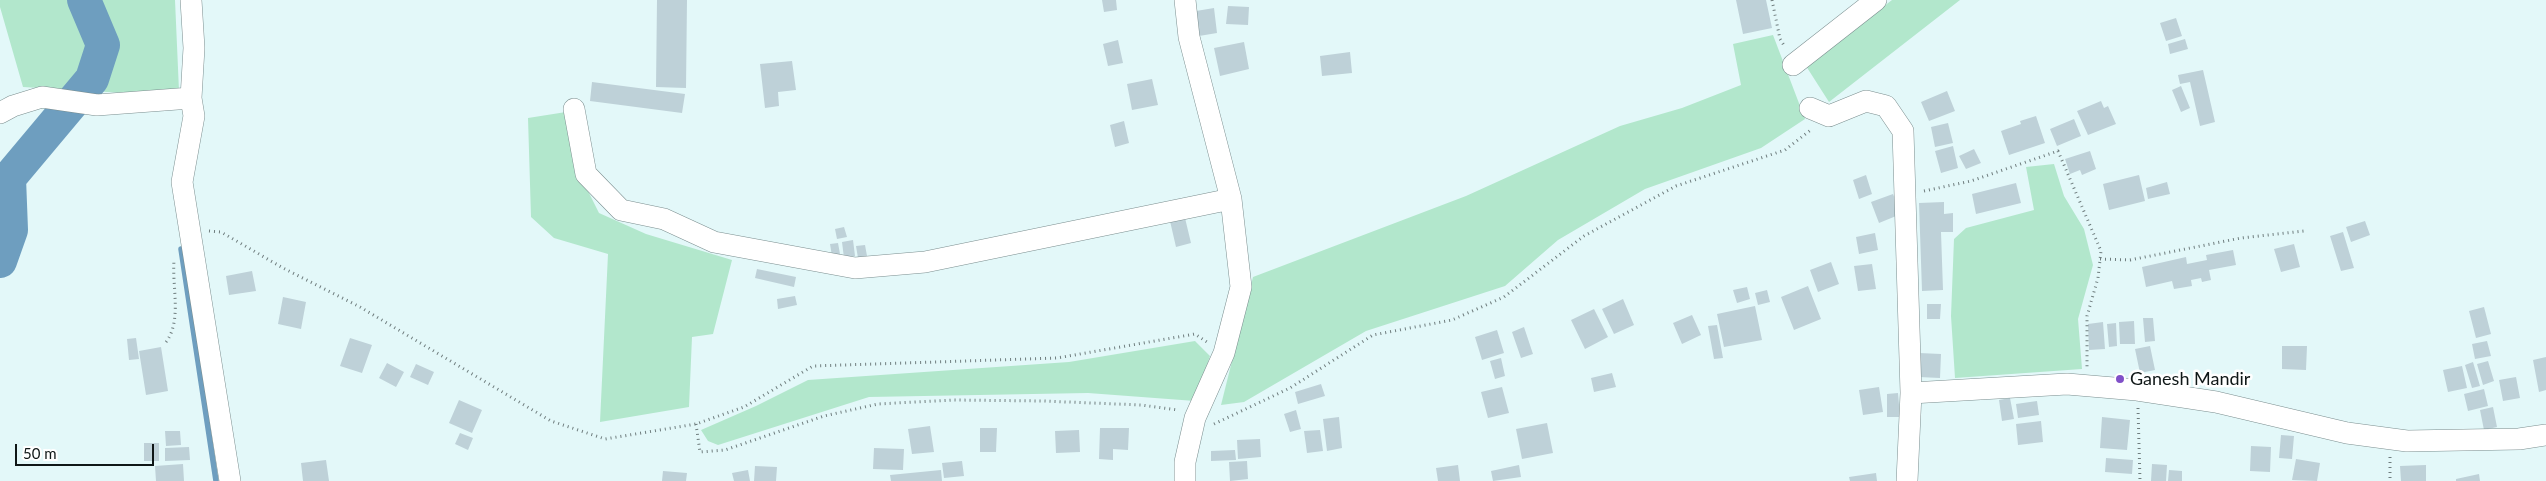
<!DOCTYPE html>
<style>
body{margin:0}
#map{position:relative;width:2546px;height:481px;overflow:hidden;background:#e3f8f9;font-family:Lato,sans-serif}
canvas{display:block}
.scale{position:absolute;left:15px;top:444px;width:139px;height:22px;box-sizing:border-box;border:2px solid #0f1717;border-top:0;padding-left:6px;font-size:15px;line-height:18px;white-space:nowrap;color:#0f1717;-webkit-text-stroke:4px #fff;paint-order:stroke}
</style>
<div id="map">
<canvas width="2546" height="481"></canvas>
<div class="scale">50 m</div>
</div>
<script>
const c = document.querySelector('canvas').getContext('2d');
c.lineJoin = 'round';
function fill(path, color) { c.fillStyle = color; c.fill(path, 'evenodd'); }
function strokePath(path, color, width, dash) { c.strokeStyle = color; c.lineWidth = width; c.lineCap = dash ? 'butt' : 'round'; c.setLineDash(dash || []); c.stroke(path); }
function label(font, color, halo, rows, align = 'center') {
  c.font = font + ' Lato,sans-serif'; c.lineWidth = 5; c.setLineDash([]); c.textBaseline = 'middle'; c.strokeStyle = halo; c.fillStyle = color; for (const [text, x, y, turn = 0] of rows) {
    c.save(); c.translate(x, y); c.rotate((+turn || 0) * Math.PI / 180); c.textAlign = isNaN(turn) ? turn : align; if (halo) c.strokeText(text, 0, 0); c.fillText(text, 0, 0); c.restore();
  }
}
fill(new Path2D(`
 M0,0h175l4,91 -55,2 -101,-6 -23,-80z
 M1892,0h68l-131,102 -23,-36z
 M1773,35l32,84 -44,29 -116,41 -87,51 -53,46 -139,45 -122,71 -23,3 32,-128 213,-81 154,-70 62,-18 59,-23 -8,-41z
 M566,112l7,49 26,52 47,21 86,26 -19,74 -21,3 -3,70 -89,15 8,-168 -54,-16 -23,-21 -3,-99z
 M2054,164l10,32 20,33 9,36 -15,54 4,50 -127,9 -4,-62 3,-77 12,-11 68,-18 -8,-43z
 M1195,341l15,15 -15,45 -107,-8 -219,4 -151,48 -10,-4 -7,-11 55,-24 52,-26 261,-18z`), '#b2e7cc');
strokePath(new Path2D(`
 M181,249l35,232`), '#6e9ebf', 5.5);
strokePath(new Path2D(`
 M0,261l11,-31 -2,-52 83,-99 11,-34 -19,-45`), '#6e9ebf', 34);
fill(new Path2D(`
 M657,0h30l-1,88 -30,-1z
 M1102,0h14l1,10 -13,2z
 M1736,0h30l6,28 -29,6z
 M1228,6l21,1 -1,18 -22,-1z
 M1214,8l3,25 -18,3 -3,-25z
 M2176,18l6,18 -16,5 -6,-18z
 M2185,39l3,10 -18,5 -2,-10z
 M1118,40l5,23 -15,3 -5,-22z
 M1244,42l5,27 -29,7 -6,-28z
 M1350,52l2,21 -30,3 -2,-20z
 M792,61l4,29 -18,2 1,14 -14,2 -5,-44z
 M2203,70l12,52 -15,4 -10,-44 -10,2 -2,-9z
 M1152,79l6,26 -26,5 -5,-26z
 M592,82l93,12 -3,19 -92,-12z
 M2181,86l9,22 -9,4 -9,-22z
 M1947,91l8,20 -26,10 -8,-19z
 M2101,101l3,7 4,-2 8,18 -28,11 -11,-24z
 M2036,116l9,27 -36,12 -8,-24 20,-7 -1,-3z
 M2074,119l7,17 -24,10 -7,-17z
 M1124,121l5,22 -14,4 -5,-22z
 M1948,123l5,20 -18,4 -4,-20z
 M1953,146l5,22 -17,5 -6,-22z
 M1974,149l7,14 -15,6 -7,-13z
 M2090,151l6,18 -14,6 -2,-5 -10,4 -5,-15z
 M1866,175l6,19 -13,5 -6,-19z
 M2139,175l6,26 -36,9 -6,-26z
 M2167,182l3,12 -22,5 -2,-11z
 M2016,183l5,20 -45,11 -4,-20z
 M1893,194l8,20 -22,9 -8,-21z
 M1944,202v12l9,-1v19h-12l2,58 -21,1 -3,-88z
 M1185,218l6,25 -15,4 -6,-26z
 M2365,221l5,14 -19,7 -5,-15z
 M844,227l3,10 -10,2 -2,-10z
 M2343,232l11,36 -13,3 -11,-35z
 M1875,233l3,17 -19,4 -3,-17z
 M853,240l2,16 -11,2 -2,-16z
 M838,243l2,11 -8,2 -2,-12z
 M2294,244l6,23 -19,5 -7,-23z
 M865,245l2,11 -9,2 -2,-12z
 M2233,250l3,15 -27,5 2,10 -9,2 -1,-4 -10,2 1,6 -18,3 -2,-8 -26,6 -4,-20 44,-10 1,7 20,-4 -1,-5z
 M1831,262l8,22 -21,8 -8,-22z
 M1872,264l4,25 -18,2 -4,-25z
 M757,269l39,8 -2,10 -39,-9z
 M252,271l4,20 -27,4 -3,-19z
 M1808,286l13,33 -27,11 -13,-33z
 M1747,287l3,12 -13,4 -4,-13z
 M1767,290l3,12 -12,3 -3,-12z
 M795,296l2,9 -19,4 -1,-10z
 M283,297l23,5 -5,27 -23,-5z
 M1623,299l11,26 -20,9 -12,-25z
 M1927,304h14l-1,15h-13z
 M1755,306l7,34 -38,7 -7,-33z
 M2484,307l7,27 -15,4 -7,-27z
 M1594,309l14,28 -23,12 -14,-29z
 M1692,315l9,20 -19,9 -9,-21z
 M2143,318h10l2,23 -10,1z
 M2134,321l1,23h-15l-1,-22z
 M2103,322l2,27 -16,1 -1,-26z
 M2116,323l1,23 -8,1 -2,-23z
 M1717,325l6,33 -9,1 -6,-33z
 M1524,327l9,27 -12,4 -9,-26z
 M1497,330l7,23 -22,7 -7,-23z
 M136,338l3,21 -10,1 -2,-21z
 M350,338l22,7 -10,28 -22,-7z
 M2487,341l4,15 -16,3 -3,-15z
 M2150,346l5,24 -15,3 -5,-24z
 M2282,346h25l-1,24 -24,-1z
 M161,347l7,44 -22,4 -7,-44z
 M1919,353l22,1 -1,24 -21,-1z
 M2546,357v33l-7,2 -6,-32z
 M1501,358l4,18 -10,3 -5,-18z
 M2488,361l6,20 -11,4 -6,-21z
 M2473,362l7,24 -8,2 -7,-23z
 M387,363l17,9 -8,15 -17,-9z
 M416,364l18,8 -6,13 -18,-8z
 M2462,366l5,22 -19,4 -5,-22z
 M1612,373l4,14 -22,5 -3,-14z
 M2516,377l4,21 -17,3 -4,-21z
 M1321,384l4,12 -27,8 -3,-12z
 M1502,387l7,26 -21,5 -7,-26z
 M1879,387l4,25 -20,3 -4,-25z
 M2484,389l4,17 -20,5 -4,-17z
 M1898,393l2,24h-13v-23z
 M2010,398l4,21 -12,2 -3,-21z
 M459,400l23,10 -10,23 -23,-10z
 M2037,401l2,14 -21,3 -2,-14z
 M2493,407l4,20 -13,3 -4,-20z
 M1296,410l5,19 -11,3 -6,-18z
 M1339,417l3,31 -15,3 -4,-32z
 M2102,417l28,3 -3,30 -27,-2z
 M2041,421l2,21 -25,3 -2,-21z
 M1547,423l6,30 -31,6 -6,-30z
 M930,426l4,26 -22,2 -4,-25z
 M980,428h17l-1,24h-16z
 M1100,428h29l-1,22 -15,-1v11l-14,-1z
 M1079,430l1,22 -24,1 -1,-22z
 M1320,430l3,21 -16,2 -3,-22z
 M165,431h15l1,14 -15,1z
 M460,433l13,5 -5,12 -13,-6z
 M2281,435l13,1 -2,23 -13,-1z
 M1260,439l1,18 -23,2 -1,-19z
 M144,443h15v18h-15z
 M2251,446l20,1 -1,25 -20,-1z
 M189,447l1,13 -25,1v-13z
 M874,448l30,1 -1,21 -30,-1z
 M1235,450l1,10 -25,1v-10z
 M2106,458l27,2 -1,14 -27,-2z
 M2296,459l24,4 -3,18 -25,-1z
 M326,460l3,21h-26l-2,-18z
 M962,461l2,15 -20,2 -2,-15z
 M1247,461l1,18 -18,2 -1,-19z
 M183,464l1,17h-28l-1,-15z
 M2152,464l15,1 -1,16h-15z
 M1458,465l2,16h-22l-2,-13z
 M1519,465l2,12 -28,4 -2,-10z
 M2426,465v16h-25l-1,-15z
 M755,466l22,1 -1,14h-22z
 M748,470l2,11h-16l-2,-8z
 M941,470l1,11h-51l-1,-6z
 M2169,470l13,1v10h-14z
 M663,471l24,2 -1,8h-24z
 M1876,473l1,8h-27l-1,-4z
 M2479,474l1,7h-24v-2z`), '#bed1d8');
const minor = new Path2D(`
 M191,0l3,48 -3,50 3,18 -12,66 48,299
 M1185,0l4,37 42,162 10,88 -17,66 -29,65 -10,44v19
 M1793,65l83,-65
 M1810,108l19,8 37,-15 20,5 17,25 8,262 -4,88
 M574,109l12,65 35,36 43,9 50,23 141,26 70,-6 306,-63
 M0,113l13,-7 29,-9 55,8 94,-7
 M1911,393l156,-9 70,6 79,12 131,31 60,8 112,-2 27,-4`);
strokePath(minor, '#7b8e8f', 22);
strokePath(new Path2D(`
 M1772,0l8,39 5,8
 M1924,191l47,-10 87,-30 43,100 -3,27 -11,38v51
 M209,231l12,1 62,36 77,39 191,114 54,18 91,-15 48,-17 69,-41 244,-8 138,-24 12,8
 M2100,259l30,1 111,-22 63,-7
 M166,342c16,-21 6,-55 8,-81
 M2138,408l2,73
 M696,424l4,28 25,-2 99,-34 54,-12 76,-4 89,1 98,4 37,5
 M1214,424l76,-36 83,-53 79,-15 52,-23 80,-61 92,-50 109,-36 27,-21
 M2390,457v24`), '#6f7d7e', 3, [1, 4]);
strokePath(minor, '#fff', 21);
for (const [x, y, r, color] of [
 [2120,379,5,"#8050c8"]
]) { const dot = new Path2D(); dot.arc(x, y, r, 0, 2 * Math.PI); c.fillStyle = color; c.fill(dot); strokePath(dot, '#fff', 2); }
label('18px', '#0f1717', '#fff', [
 ["Ganesh Mandir",2130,379]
], 'left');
</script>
